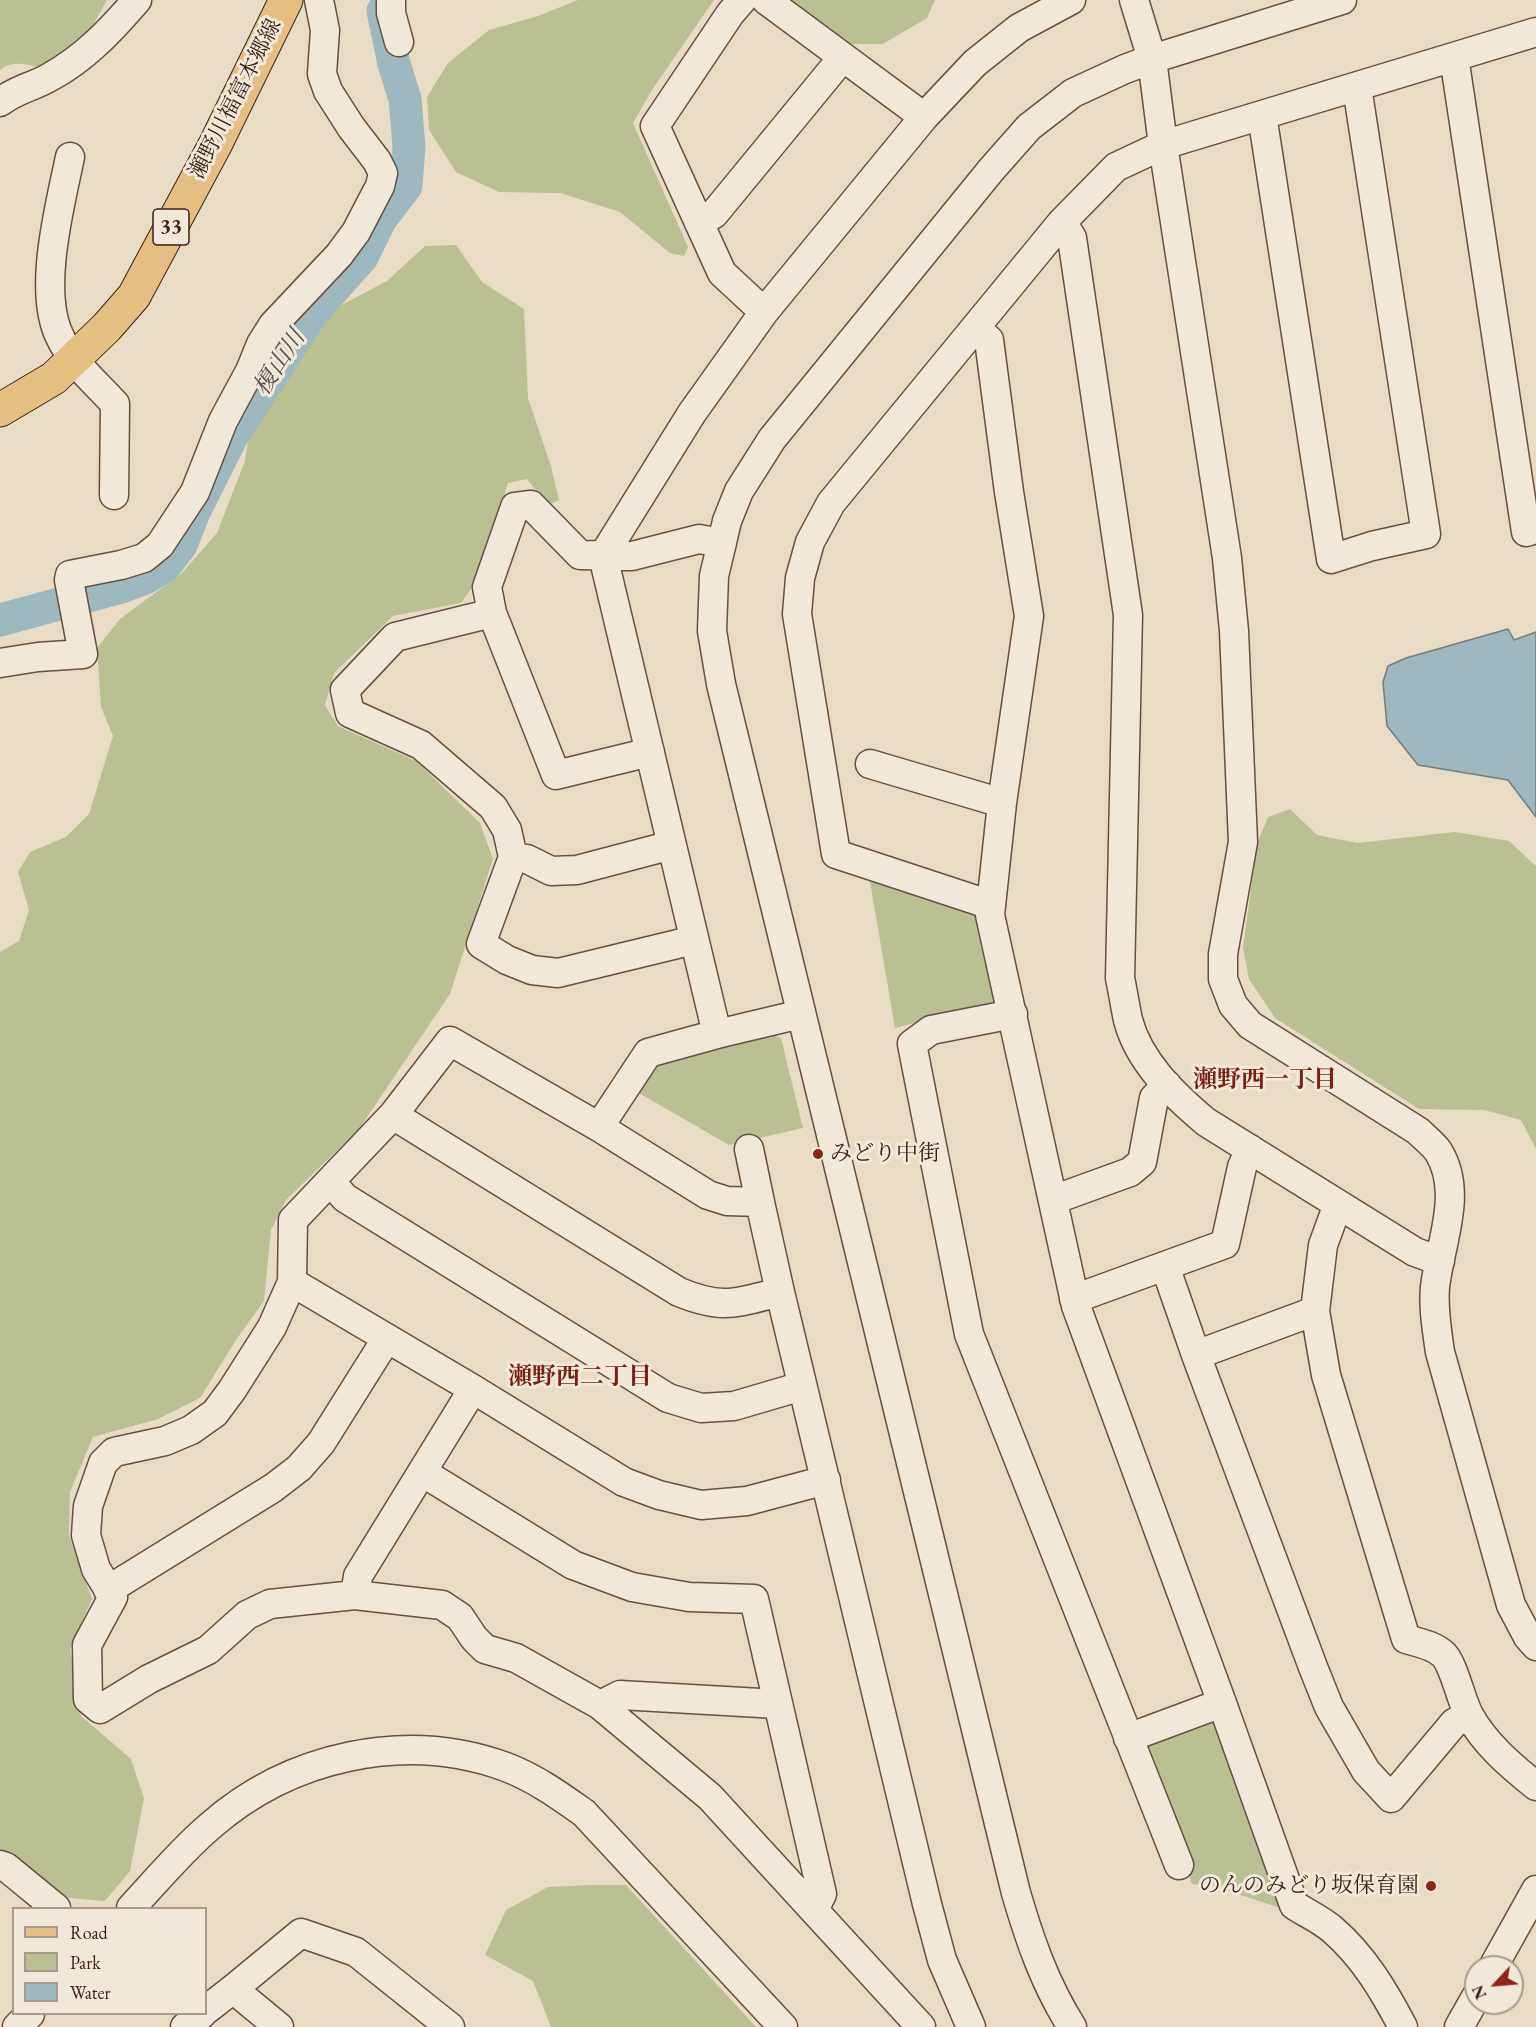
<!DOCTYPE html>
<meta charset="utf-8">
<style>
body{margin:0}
#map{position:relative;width:1536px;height:2027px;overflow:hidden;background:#e8ddc4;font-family:"EB Garamond",serif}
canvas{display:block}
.legend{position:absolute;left:12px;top:1907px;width:195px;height:108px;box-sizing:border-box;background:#f0e9d9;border:2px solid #a8998b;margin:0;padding:8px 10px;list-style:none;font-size:18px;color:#3c2015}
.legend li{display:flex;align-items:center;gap:12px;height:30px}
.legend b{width:30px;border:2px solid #a8998b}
.north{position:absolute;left:1464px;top:1955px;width:60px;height:60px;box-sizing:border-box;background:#f0e9d9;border:2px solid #a8998b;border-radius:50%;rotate:244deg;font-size:16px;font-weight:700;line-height:24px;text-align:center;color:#3c2015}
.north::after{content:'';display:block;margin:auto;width:21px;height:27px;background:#8f2418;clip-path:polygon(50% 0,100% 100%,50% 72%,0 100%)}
</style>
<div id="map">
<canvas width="1536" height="2027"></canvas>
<ul class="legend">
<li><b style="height:8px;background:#e4be82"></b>Road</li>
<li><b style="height:16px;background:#bac091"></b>Park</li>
<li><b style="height:16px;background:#9eb8c0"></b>Water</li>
</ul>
<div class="north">N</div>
</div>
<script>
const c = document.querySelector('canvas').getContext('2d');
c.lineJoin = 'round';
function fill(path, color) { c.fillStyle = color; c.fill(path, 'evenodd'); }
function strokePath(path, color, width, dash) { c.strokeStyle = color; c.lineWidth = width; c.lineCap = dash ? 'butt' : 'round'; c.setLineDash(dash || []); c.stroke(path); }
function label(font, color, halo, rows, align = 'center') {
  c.font = font + ' "EB Garamond","Noto Serif JP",serif'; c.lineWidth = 6; c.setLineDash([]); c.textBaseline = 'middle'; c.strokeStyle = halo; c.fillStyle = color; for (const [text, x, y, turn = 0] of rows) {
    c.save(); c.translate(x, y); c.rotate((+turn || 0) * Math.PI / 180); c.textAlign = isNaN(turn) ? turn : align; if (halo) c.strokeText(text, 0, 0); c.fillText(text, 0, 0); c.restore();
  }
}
fill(new Path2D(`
 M0,0h107l-18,32 -49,36c-13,-4 -28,-8 -40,2z
 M578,0h136l-62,90 -19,33 55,124 -4,9 -14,-3 -50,-41 -60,-19 -61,-1 -43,-20 -27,-42 -2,-33 21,-34 41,-33 49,-14z
 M790,0h145l-8,18 -44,26h-31z
 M456,245l26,37 42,27 4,89 23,68 8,34 -11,5 -21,-26 -19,4 -31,98 -16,22 -68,13 -59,57 -9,32 13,21 78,35 64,62 13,36 -43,135 -91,135 -73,71 -15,30 -7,71 -28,39 -36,58 -42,21 -65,18 -23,55 -1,43 23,64 -22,50 11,67 50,43 13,39 -14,73 -25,30 -47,-4 -58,-43v-902l19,-11 10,-31 -11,-38 12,-20 36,-15 23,-23 24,-78 -12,-29 -4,-59 23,-29 62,-46 35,-40 28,-72 11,-76 37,-50 37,-24 57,-30 38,-35z
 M1290,809l27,26 40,8 98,-11 54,9 27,25v283l-15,-29 -37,-10 -65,-1 -144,-91 -26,-39 -6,-31 14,-104 11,-27z
 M869,876l103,33 14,16 16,72 -11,7 -96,24z
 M771,1033l10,5 22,90 -74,17 -97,-56 20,-30z
 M1204,1715l16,5 66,190 -66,-22 -28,-4 -55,-141z
 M589,1885h37l130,142h-205l-18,-46 -48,-26 21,-45 42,-23z`), '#bac091');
const water = new Path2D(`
 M1508,629l6,11 22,-8v185l-28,-37 -90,-15 -31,-39 -4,-44 5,-16 18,-8z`);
fill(water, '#9eb8c0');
strokePath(water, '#777b7c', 1.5);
strokePath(new Path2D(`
 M0,620l121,-33 24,-9 20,-12 16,-21 13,-33 38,-76 81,-124 49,-55 18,-37 26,-34 3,-39 -4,-48 -11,-35 -11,-53`), '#9eb8c0', 33);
const minor = new Path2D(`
 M391,0v13l8,29
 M742,0l-12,14 -75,112 67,147 42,39
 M766,0l158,117
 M1134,0l18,59 11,86 64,413 7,73 9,211 -20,112v25l10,26 17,20 168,106c6,6 15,13 20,20 26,41 2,92 -3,136 -2,22 2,44 5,65l71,253 17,32 8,9
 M1454,57l72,475 10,-3
 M0,102c17,-13 33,-15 50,-25 35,-19 61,-47 87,-77
 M1262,115l69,444 41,-13 54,-12 -69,-447
 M70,157c-10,49 -33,134 -10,180 12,26 36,46 55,67l-1,91
 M1062,222l10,16 56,377 -8,363c3,14 5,28 8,42 11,42 46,75 78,102l209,130 25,9
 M699,223l15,-9 129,-157
 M975,328l14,12 20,152 20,124 -27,187 -12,112 86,391 146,397 72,202c12,8 28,15 39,25 31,27 51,61 70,97
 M492,613l-97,24 -50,53 5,23 71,32 72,62 14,23 6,27 -32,87 26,16 25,10 26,3 136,-33
 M0,663l38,-6 45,-3 -14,-74 1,-5 51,-10 23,-7 16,-13 35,-53 28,-71 27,-50 11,-27 12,-19 66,-70 17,-23 24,-46 3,-13 -6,-12 -26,-34 -23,-36 -6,-17 3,-44 -6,-30
 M650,752l-94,23 -64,-162 -5,-26 28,-80 16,-2 49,50 52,1 67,-17 23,4
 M870,764l132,39
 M513,857l14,2 24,12 26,-1 95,-25
 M991,905l-155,-51 -39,-240 3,-36 10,-36 21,-39 231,-281 54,-55 47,-22 373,-113
 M1013,1014l-82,16 -19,14 57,290 210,531
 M717,1034l84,-20
 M393,1115l57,-74 149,86
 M749,1149l11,53
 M330,1181l15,17 323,200 33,10 33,-2 68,-20
 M1053,1200l77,-28 12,-10 12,-64 13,-13
 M1338,1204l-15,41 -8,66 11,64 80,264c13,4 28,6 38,16 10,11 17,45 25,60 16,29 42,51 67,71
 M1165,1266l31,89 117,312 16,40 37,64 25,27 63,-75 14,-8
 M292,1282l181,107 151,93 35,13 42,10 46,-4 79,-21
 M780,1292c-45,11 -57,18 -101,0l-286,-177 -100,105 -1,62 -20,45 -40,63 -17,23 -24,17 -26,11 -51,11 -11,11 -15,43 -2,29 10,34 17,28 -26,48 1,54 12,10 49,-30 59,-29 39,-35 23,-11 85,-9 87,10 18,12 14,21 11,11 31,9 84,47 110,92 211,230
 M1074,1299l151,-55 17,-77 8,-18
 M1196,1355l119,-44
 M422,1472l151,93 59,22 57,10 65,2 68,295 -8,16
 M108,1590l165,-102 26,-20 22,-25 66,-105
 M355,1595l3,-19 115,-187
 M600,1705l20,-10 158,9
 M1128,1738l94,-35
 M0,1865l6,2 50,41
 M131,1908c25,-27 50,-57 78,-81 80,-71 196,-97 297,-60 29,11 54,29 78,46l199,214
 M1493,1967l43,-77
 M233,1989l68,-56 55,19 94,75
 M206,2010l27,-21 46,38
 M17,2027l13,-13
 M185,2027l17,-13
 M971,2027l-29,-67 -15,-56 -147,-612 -20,-90 -33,-1 -19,-6 -109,-68 49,-74 69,-19 -114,-478 89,-143 72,-101 160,-195 51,-54 44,-35 52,-28
 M1072,2027c-27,-43 -42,-86 -56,-134l-295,-1209 -9,-53 2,-55 13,-55 12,-30 33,-52 219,-269 38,-43 44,-34 52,-24 27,-10 190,-59
 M1459,2027l17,-30`);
const major = new Path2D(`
 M0,410l54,-32 53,-51 27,-31 81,-151 71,-145`);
strokePath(minor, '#674f41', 31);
strokePath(major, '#3c2015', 35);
strokePath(minor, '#f0e9d9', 28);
strokePath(major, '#e4be82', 33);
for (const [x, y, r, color] of [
 [818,1154,6,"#8f2418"],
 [1431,1886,6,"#8f2418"]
]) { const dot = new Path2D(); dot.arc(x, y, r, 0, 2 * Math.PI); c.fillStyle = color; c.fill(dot); strokePath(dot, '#f0e9d9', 2); }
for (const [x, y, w] of [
 [171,227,36]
]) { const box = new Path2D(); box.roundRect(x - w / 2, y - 18, w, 36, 4.5); c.fillStyle = '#f0e9d9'; c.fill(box); strokePath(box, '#3c2015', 1.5); }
label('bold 21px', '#3c2015', null, [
 ["33",171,227]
]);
label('22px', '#3c2015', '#f0e9d9', [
 ["瀬野川福富本郷線",236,99,-63]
]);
label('22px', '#3c2015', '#f0e9d9', [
 ["みどり中街",830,1154],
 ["のんのみどり坂保育園",1419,1886,"right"]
], 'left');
label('italic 24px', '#594e48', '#f0e9d9', [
 ["榎山川",280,363,-57]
]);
label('bold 24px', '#7a1f14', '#f0e9d9', [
 ["瀬野西一丁目",1265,1080],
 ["瀬野西二丁目",580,1377]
]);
</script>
